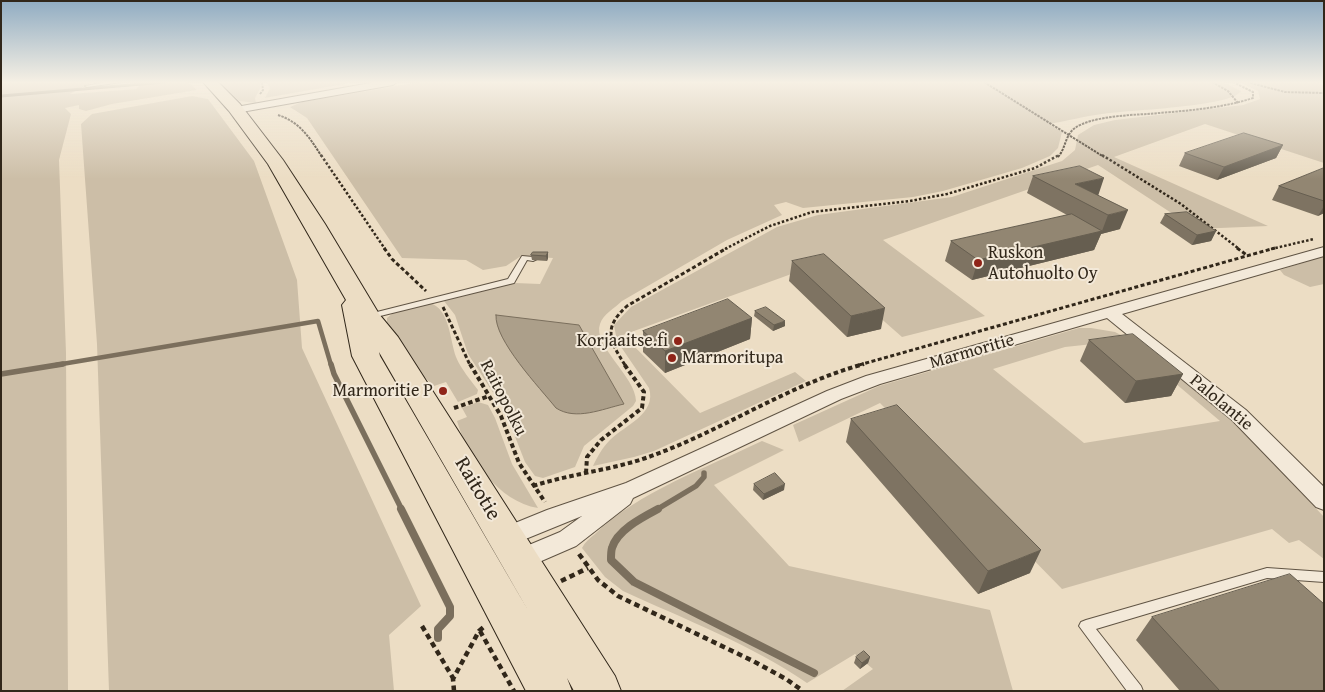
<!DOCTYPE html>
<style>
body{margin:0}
#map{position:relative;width:1325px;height:692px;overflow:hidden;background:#ecddc4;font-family:"Gentium Book Plus",serif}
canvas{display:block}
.frame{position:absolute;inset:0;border:2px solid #31271a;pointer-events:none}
</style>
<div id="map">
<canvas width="1325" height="692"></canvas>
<div class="frame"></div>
</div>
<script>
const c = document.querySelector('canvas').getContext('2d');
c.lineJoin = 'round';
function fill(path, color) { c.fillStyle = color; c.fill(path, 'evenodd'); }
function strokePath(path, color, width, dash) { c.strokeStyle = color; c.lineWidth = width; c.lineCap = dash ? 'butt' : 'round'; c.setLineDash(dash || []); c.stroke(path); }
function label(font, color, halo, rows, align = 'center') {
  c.font = font + ' "Gentium Book Plus",serif'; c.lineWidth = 4; c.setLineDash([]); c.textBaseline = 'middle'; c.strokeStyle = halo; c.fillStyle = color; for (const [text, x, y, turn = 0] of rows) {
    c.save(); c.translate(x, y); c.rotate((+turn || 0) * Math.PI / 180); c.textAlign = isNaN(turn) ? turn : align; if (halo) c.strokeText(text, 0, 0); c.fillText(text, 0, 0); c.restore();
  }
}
fill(new Path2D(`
 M1,82h96l-9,2 -18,10 66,-5 7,-7h45l9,8 -85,14 -26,7 -7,-2v-4l-14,3 6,6 -12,46 7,193 2,338h-67z
 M218,82h41l2,5 -6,11 1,5 -17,-2z
 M266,82h89l-90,16 5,-10z
 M419,82h804l18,9c-8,16 -116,19 -139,23 -17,2 -35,7 -53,10l13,8 -4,16 -8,8 -28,12 -79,23 -30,6 -110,11 -17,-6 -12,3 8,10 -55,25 -105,61c-7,7 -19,13 -22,23 -8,21 36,53 36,77l-3,5 -49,40 -9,21 -32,11 -8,-2 -10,-14 -20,-51 -37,-57 -13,-39 -11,-14 71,-18 25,1 13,-26 -32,-2 -15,10 -23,4 -17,-10 -64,-2 -95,-140 -17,-11 12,-5z
 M1239,82h77l8,3v78l-119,-39 -91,33 154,69 -72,3 -98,-64 -215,75 102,76 -83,21 -83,-73 -196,71 77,78 95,-41 11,9 -152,70 -20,6 -41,9c5,-10 9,-18 17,-26 15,-15 47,-26 39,-52l-32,-47 -3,-16 17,-18 146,-80 41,-12 134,-18 110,-36 13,-11 3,-15 16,-10 21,-5 128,-15 17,-6 -2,-8z
 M192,96l16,3 46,62 43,119 5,68 119,258 -32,29 5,56h-285l-12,-347 -16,-220 11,-10z
 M1324,256v28l-14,3 -26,-12 -4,-5z
 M430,303c20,6 20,38 26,54 5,12 14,22 22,33l-1,4 -19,8 -12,-20 -12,4 -14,-13 -33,-50v-5l6,-5z
 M1079,328h12l24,4 24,12 103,85 82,88v42l-25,-19 -10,3 -17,-14 -210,60 -182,-186 -81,39 -6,-17 86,-39zM1121,341l35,26 64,54 -136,22 -91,-74 72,-22z
 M478,402l10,3 7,13 17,46 26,44c-39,-6 -71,-51 -81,-87l10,-4 -5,-9z
 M762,441l22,9 -70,35 75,81 201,44 23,81h-171l31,-22 -18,-15 -48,29c-55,-38 -123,-64 -184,-92l-18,-14 -23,-29c3,-6 8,-10 13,-14 43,-42 113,-67 167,-93z`), '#ccbea7');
const water = new Path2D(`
 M496,315l83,10 45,79c-22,5 -48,17 -68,4 -16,-20 -62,-68 -60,-93z`);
fill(water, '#ac9f8a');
strokePath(water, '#7b6f5d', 1);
strokePath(new Path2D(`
 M1,96l164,-14`), '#7b6f5d', 3);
strokePath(new Path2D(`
 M56,365l262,-44 13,44`), '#7b6f5d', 4.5);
strokePath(new Path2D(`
 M331,364l3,10 68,136
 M1,374l62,-10
 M656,510l40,-24 8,-9v-4`), '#7b6f5d', 5.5);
strokePath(new Path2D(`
 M401,509l49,98v9l-12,13v9
 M658,509c-15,8 -41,21 -46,39 -1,3 -1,8 -1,12l23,22 180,91`), '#7b6f5d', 8);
const lane = new Path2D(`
 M106,82h16l-35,5 -2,-1z
 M522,256l11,1 4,2 -4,2 -6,-1 -13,23 -146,36 -4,-2 1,-2 143,-36z
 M1267,568l57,4v10l-57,-4 -171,51 45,57 2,5h-16l-48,-65 2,-4 5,-2z`);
const street = new Path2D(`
 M376,82h21l-4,3 -157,28 -5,-3 5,-3z
 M1324,247v9l-202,58 124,96 78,77v23l-8,-3 -84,-87 -125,-102 -227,66 -39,15 -208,99 -3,6 -54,42 -53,23 -9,3 -9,-3 -3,-7 3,-7 55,-23 22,-16 -81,33 -8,-3 -4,-7 4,-7 54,-22 79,-27 201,-92 39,-15z`);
const primary = new Path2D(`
 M203,82h15l22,22 43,56 42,64 54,90 19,23 217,339 6,15h-47l-7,-13 5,13h-46l-174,-335 -10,-51 4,-5 -78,-136 -39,-53zM379,352l150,260 -149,-256z`);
strokePath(lane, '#605444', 2);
strokePath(street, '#605444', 2);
strokePath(primary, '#31271a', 2);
strokePath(new Path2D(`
 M984,82l120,75
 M1212,82l16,9 10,12
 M1247,82l38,10 39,1
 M260,94l3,-4 -1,-8
 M278,115c22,7 32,23 44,42
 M1058,157c8,-9 7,-22 17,-29 15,-11 53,-13 72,-14 35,-3 72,-5 106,-16v-6l-20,-10`), '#31271a', 2, [2.5, 1]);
strokePath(new Path2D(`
 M321,155l64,94
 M1102,155l79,49 58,45
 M725,249l45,-23 42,-14 98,-11 37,-7 88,-26 24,-13
 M1271,249l43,-10`), '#31271a', 2.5, [2.5, 2]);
strokePath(new Path2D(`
 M384,248l8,11 34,32
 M1237,248l11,8
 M443,307l27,58
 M625,365c-16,-25 -22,-37 2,-59l100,-58
 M859,365l416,-117`), '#31271a', 3, [4, 2.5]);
strokePath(new Path2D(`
 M470,364l31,52 18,47 26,39
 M454,408l35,-12
 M586,473l1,-16 14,-17 41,-32 2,-16 -20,-28
 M533,486c40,-13 82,-16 121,-31 71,-26 136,-71 210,-91`), '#31271a', 4, [4.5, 3]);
strokePath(new Path2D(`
 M579,554l19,26 20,16 135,65 33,18 17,12
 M561,581l27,-13
 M422,626l31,52
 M480,631l34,60
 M454,691l-1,-12 26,-48 6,-5`), '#31271a', 4.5, [5.5, 4]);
fill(lane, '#f3e9d9');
fill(street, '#f3e9d9');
fill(primary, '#ecddc4');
fill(new Path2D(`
 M1283,145l-7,13 -59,22 -38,-14 6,-13z
 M1324,168v45l-6,3 -46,-16 7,-14z
 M1033,176l65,19 22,34 -19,5 -7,16 -122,30 -27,-19 6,-20 116,-26 -40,-22z
 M1165,214l51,17 -5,10 -19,4 -32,-22z
 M548,252v6l-1,3 -15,-1 -1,-5z
 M792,261l89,68 -34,8 -58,-56z
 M755,311l30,15 -12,5 -19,-15z
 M752,318l-2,21 -85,34 -22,-21v-21z
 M1089,340l94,34 -12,22 -46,7 -45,-42z
 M851,419l179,154 -52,21 -132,-152z
 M754,484l30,6 -21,10 -10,-10z
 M1152,617l172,74h-144l-44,-51z
 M856,657h14l-2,6 -8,6 -6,-6z`), '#7e7362');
fill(new Path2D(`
 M1283,145l-7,13 -59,22 7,-13z
 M1104,178l-6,18 -23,-12z
 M1324,206v7l-6,3z
 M1128,210l-8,19 -19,5 -7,16 -122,30 6,-20 124,-29 6,-16z
 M1216,231l-5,10 -19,4 5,-10z
 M548,252v6l-1,3 -1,-5z
 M885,308l-4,21 -34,8 4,-21z
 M752,318l-2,21 -85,34v-22z
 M785,321v5l-12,5 1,-6z
 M1183,374l-12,22 -46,7 11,-22z
 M785,484l-1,6 -21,10 1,-6z
 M1041,550l-11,23 -52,21 10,-23z
 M870,657l-2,6 -8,6 2,-6z`), '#665e50');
const building = new Path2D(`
 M1244,133l39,12 -59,22 -39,-14z
 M1080,166l24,12 -29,6 53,26 -20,5 -75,-39z
 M1324,168v33l-45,-15z
 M1187,212l29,19 -19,4 -32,-21z
 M1072,214l30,17 -124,29 -27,-19z
 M533,252h15l-2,4 -15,-1z
 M824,254l61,54 -34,8 -59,-55z
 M728,299l24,19 -87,33 -22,-20z
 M766,307l19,14 -11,4 -19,-14z
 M1133,334l50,40 -47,7 -47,-41z
 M897,405l144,145 -53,21 -137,-152z
 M775,473l10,11 -21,10 -10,-10z
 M1290,574l34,30v87h-104l-68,-74z
 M864,651l6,6 -8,6 -6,-6z`);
fill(building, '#928672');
strokePath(building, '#665e50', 1);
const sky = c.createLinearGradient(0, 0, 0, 179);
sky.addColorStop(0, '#90acc2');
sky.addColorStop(0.46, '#f6f0e4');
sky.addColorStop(1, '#f6f0e400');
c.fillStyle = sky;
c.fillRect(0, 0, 1325, 179);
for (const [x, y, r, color] of [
 [978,263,5,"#8f2418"],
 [678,341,5,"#8f2418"],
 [672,358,5,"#8f2418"],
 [443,391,5,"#8f2418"]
]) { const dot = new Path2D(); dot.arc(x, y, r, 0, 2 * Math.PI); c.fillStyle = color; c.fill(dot); strokePath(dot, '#f3e9d9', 2); }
label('18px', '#31271a', '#f3e9d9', [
 ["Ruskon",988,253],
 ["Autohuolto Oy",988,274],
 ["Korjaaitse.fi",668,341,"right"],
 ["Marmoritupa",682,358],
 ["Marmoritie P",433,391,"right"]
], 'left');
label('18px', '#31271a', '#f3e9d9', [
 ["Marmoritie",972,352,-16],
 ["Raitopolku",503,398,63],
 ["Palolantie",1221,403,40]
]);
label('21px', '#31271a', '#f3e9d9', [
 ["Raitotie",477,489,59]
]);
</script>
